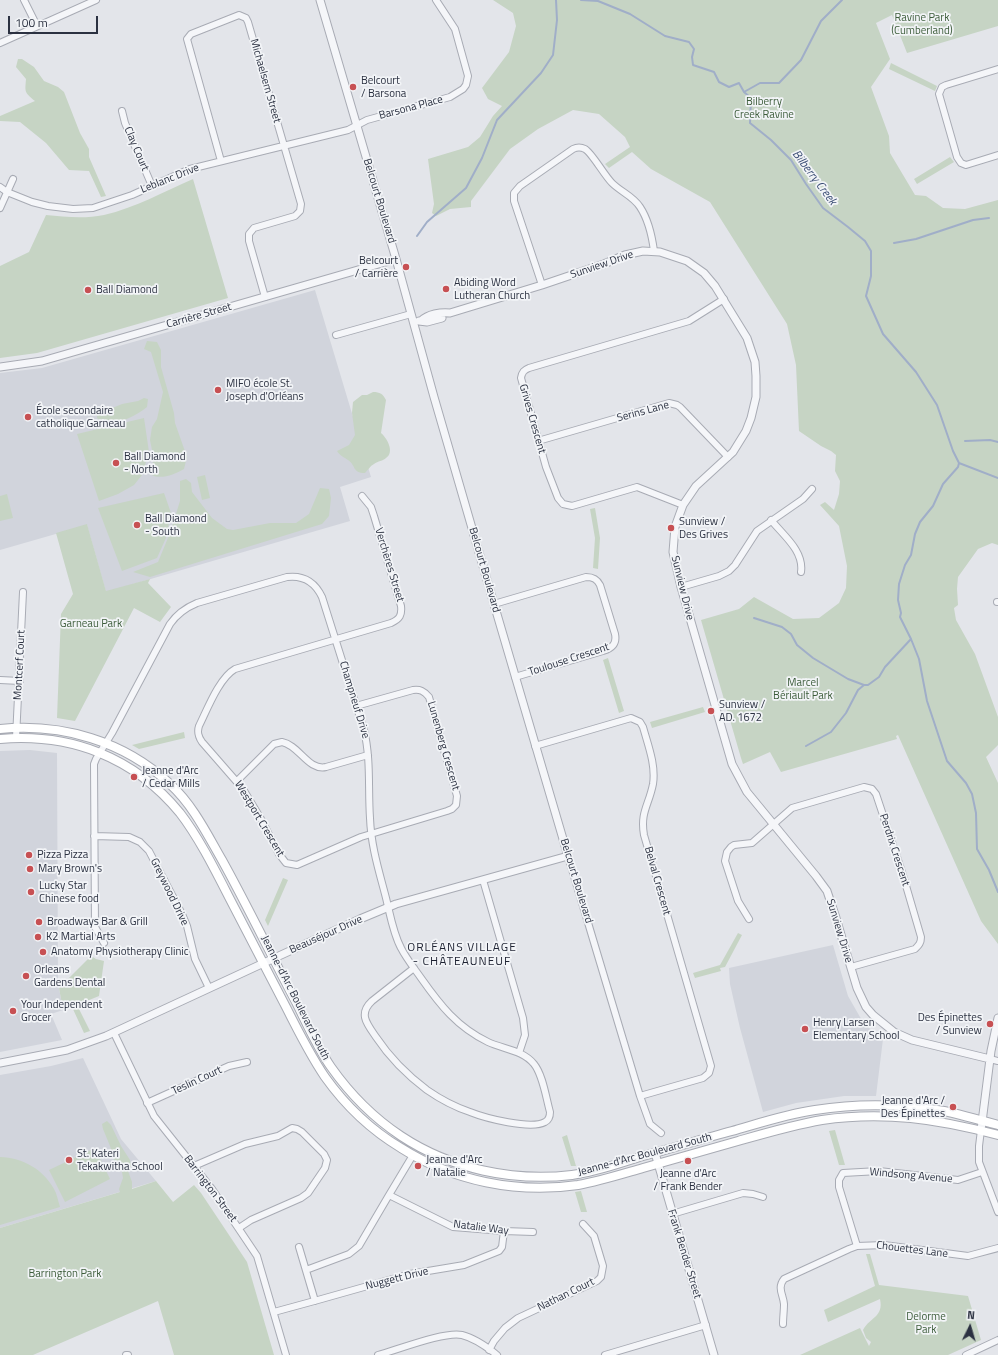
<!DOCTYPE html>
<meta charset="utf-8">
<style>
body{margin:0}
#map{position:relative;width:998px;height:1355px;overflow:hidden;background:#e3e5ea;font-family:"Titillium Web",sans-serif}
canvas{display:block}
.north{position:absolute;left:950px;top:1307px;width:40px;height:40px;-webkit-text-stroke:3px #f2f4f7;paint-order:stroke;rotate:5deg;font-size:11px;font-weight:700;line-height:16px;text-align:center;color:#2b3141}
.north::after{content:'';display:block;margin:auto;width:14px;height:18px;background:#2b3141;clip-path:polygon(50% 0,100% 100%,50% 72%,0 100%)}
.scale{position:absolute;left:8px;top:16px;width:90px;height:18px;box-sizing:border-box;border:2px solid #2b3141;border-top:0;padding-left:5px;font-size:12px;line-height:14px;white-space:nowrap;color:#2b3141;-webkit-text-stroke:3px #f2f4f7;paint-order:stroke}
</style>
<div id="map">
<canvas width="998" height="1355"></canvas>
<div class="north">N</div>
<div class="scale">100 m</div>
</div>
<script>
const c = document.querySelector('canvas').getContext('2d');
c.lineJoin = 'round';
function fill(path, color) { c.fillStyle = color; c.fill(path, 'evenodd'); }
function strokePath(path, color, width, dash) { c.strokeStyle = color; c.lineWidth = width; c.lineCap = dash ? 'butt' : 'round'; c.setLineDash(dash || []); c.stroke(path); }
function label(font, color, halo, rows, align = 'center') {
  c.font = font + ' "Titillium Web",sans-serif'; c.lineWidth = 3.5; c.setLineDash([]); c.textBaseline = 'middle'; c.strokeStyle = halo; c.fillStyle = color; for (const [text, x, y, turn = 0] of rows) {
    c.save(); c.translate(x, y); c.rotate((+turn || 0) * Math.PI / 180); c.textAlign = isNaN(turn) ? turn : align; if (halo) c.strokeText(text, 0, 0); c.fillText(text, 0, 0); c.restore();
  }
}
fill(new Path2D(`
 M315,290l56,187 -31,10 10,34 -244,71 -19,-67 -87,25v-177l42,-5z
 M30,750l27,3 1,230 5,27 -12,4 11,26 -62,12v-301z
 M833,945l15,51 12,21 11,13 12,9 -7,57h-32l-48,7 -33,9 -23,-84 -10,-44 -1,-16z
 M83,1058l38,81 35,42 -156,47v-153l51,-9z`), '#d1d4dc');
fill(new Path2D(`
 M493,0h505v26l-91,27 -15,-38 -16,8 14,36 -19,28 18,49 1,17 25,42 11,1 17,12 22,1 33,-9v345l-6,-2 -14,6 -20,28 -1,12 1,16 -4,3 2,12 19,34 23,63v28l-12,12 12,26v161l-17,-23 -83,-186 -2,1 1,3 -116,33 -11,-20 -27,12 -2,-6 -40,-138 38,-11 15,-12 39,22 26,-1 20,-15 7,-15 1,-22 -8,-40 -19,-21 5,-3 9,8 5,-16 1,-13 -5,-10 1,-16 -5,-4 -10,-5 -22,-15 -3,-66 -9,-41 -77,-122 -59,-33 -19,-17 -23,16 -4,-4 25,-17 -5,-10 -26,-23 -26,-4 -35,19 -28,20 -39,52v6l-21,2 -14,7 -4,-3 2,-9 -6,-45 40,-12 12,-10 13,-21 9,-10 -14,-7 -6,-11 27,-36 7,-26 -3,-13z
 M18,59h4l12,8 10,14 14,6 6,5 16,41 9,16v8l17,39 -5,1 -12,-26 -20,-1 -23,-27 -26,-21 -20,-1v-5l35,-15c-11,-9 -10,-9 -9,-22l-10,-12z
 M891,63l46,23 -2,5 -46,-22z
 M950,157l4,5 -37,22 -3,-5z
 M193,179l35,119 -191,55 -37,5v-92l29,-14 17,-37c19,2 39,4 58,0 31,-7 61,-24 89,-36z
 M147,341l10,1 4,8v17l13,46 1,10 12,34 -3,12c-11,6 -25,12 -36,4l6,-13 -4,-20 2,-13 5,-8 6,-27 -12,-40 -7,-3z
 M373,392c7,0 10,2 13,8l-5,33c6,5 14,19 5,25 -3,3 -8,3 -12,6 -4,2 -6,6 -9,9 -13,0 -9,-8 -17,-13 -4,-3 -8,-4 -11,-9l12,-6 6,-10 -3,-22 1,-11 9,-7h5z
 M144,398l4,1 -1,8c-11,9 -26,16 -41,17l-9,-6v-4l3,-2 10,-3 12,-5 16,-3z
 M144,418l5,34 -7,23 -8,10 -16,9 -19,7 -22,-67z
 M205,475l5,23 -8,2 -5,-23z
 M186,479l5,4 1,9 20,26 15,11 6,1 37,-7h26l13,-9 11,-26 9,1 2,9 -2,18 -7,8 -172,53 -17,-5 25,-10 12,-29 10,-32v-20z
 M164,493l7,20 -5,25 -9,20 -35,13 -24,-63z
 M7,494l6,24 -13,3v-25z
 M595,508l5,30 -2,31 -5,-1 2,-30 -5,-29z
 M87,524l19,67 44,-12 -2,4 23,24 -11,15 -26,-14 -59,113 -18,-3 4,-104 12,-20 -17,-61z
 M608,658l16,53 -5,2 -16,-53z
 M703,707l2,5 -53,16 -2,-6z
 M184,732l1,6 -46,11 -7,-4z
 M283,878l5,2 -20,46 -3,-6z
 M738,933l4,2 -17,32 -5,1 1,3 -26,7 -2,-5 27,-8z
 M91,956l5,3 8,2 -5,35 -22,9 13,26 -6,2 -12,-26 -9,3 -4,-22z
 M107,1121l4,4 10,21 9,14 1,6 -3,5 4,11v7l24,-8 17,21 21,-17 7,8 46,69 27,93h-100l-16,-54 -125,54h-33v-127l120,-36 -1,-3 4,-11 -1,-6 -7,-9 -5,-17 -7,-17 -1,-5z
 M835,1130l10,35h-6l-10,-34z
 M567,1135l9,31h-5l-9,-29z
 M95,1148l15,31 -45,23 -16,-32z
 M0,1157c23,1 43,12 54,32 3,5 4,12 6,18l-60,18z
 M581,1191l6,21h-6l-6,-20z
 M866,1254h4l9,31 89,11 13,44 -33,15h-148l60,-27 9,18 2,-4 -5,-4 -3,-8c7,-13 21,-13 17,-31l-52,23 -4,-12 51,-24z`), '#c6d4c4');
strokePath(new Path2D(`
 M581,0l17,1 32,13 35,22 24,6 5,7 -2,8 1,8 21,7 5,10 10,5 10,-4 5,9 7,6 -1,25 21,17 20,20 15,24 17,24 25,19 17,14 6,10v25l-5,20 17,38 33,38 21,33 16,46 6,12 39,15
 M744,92l16,-9h19l22,-23 20,-39 21,-21
 M417,236l10,-14 39,-34 16,-30 15,-38 44,-47 12,-18 4,-35 -1,-20
 M894,243l22,-4 57,-19 16,-2
 M965,441l25,-1 8,2
 M959,463l-1,4 -15,17 -10,22 -13,16 -5,12 -4,21 -6,10 -6,19 -1,16 3,13 -1,4 11,22 8,20 8,42 20,60 19,22 6,11 4,19 1,36 12,21 9,22
 M754,618l28,9 9,7 6,11 16,13 35,21 16,6h4l11,-8 6,-10 26,-28
 M806,746l25,-14 15,-19 12,-23 6,-5`), '#a0aec8', 2);
const minor = new Path2D(`
 M24,0l13,26
 M0,43l96,-43
 M998,69l-52,16 -4,2 -3,7 18,63 4,6 5,2 32,-10
 M122,111l3,12 27,63
 M221,161l-34,-122 4,-5 48,-19 7,3 2,4 53,182 -1,7 -5,5 -41,12 -5,6v7l16,56
 M0,187l7,5 25,10 16,4 25,3 20,-1 39,-13 58,-26 158,-39 19,-10 83,-23 13,-8 3,-4 2,-9 -13,-47 -19,-29
 M0,208l13,-29
 M542,285l-28,-84v-8l6,-7 53,-37c4,-2 8,-2 12,0 7,4 19,26 27,34 9,9 21,13 28,24 8,12 12,29 14,44
 M336,335l75,-21
 M538,441l131,-38 8,2 3,2 48,50
 M683,505l-46,-18 -65,19 -9,-2 -5,-6 -12,-31 -25,-89c1,-6 3,-8 8,-10l160,-47 35,-22
 M771,520c13,16 33,31 30,52
 M681,587l38,-11 10,-5 6,-6 22,-34 46,-32 9,-10
 M997,602h1
 M494,604l92,-27c7,0 11,2 14,8l15,49c2,10 -3,14 -12,17l-88,26
 M0,680l20,1
 M356,706l57,-16c7,-1 11,1 16,7l28,99 -1,9 -4,4 -5,2 -86,26 -64,28 -11,-2 -7,-9 -18,-35 -18,-30 -41,-47c-4,-6 -5,-10 -3,-16 8,-16 20,-48 36,-57l156,-46c9,-4 11,-8 10,-17l-27,-90 -3,-9 -9,-11
 M16,738l7,-146
 M535,746l96,-28 9,4 3,5c5,18 13,38 10,57 -4,21 -13,28 -9,51l67,231 -2,7 -6,5 -63,18
 M237,781l37,-37 8,-2c17,3 26,29 44,25l42,-12
 M94,836l35,1 11,5 9,9 33,63 5,12 8,33 14,29
 M568,856l72,240 10,28 11,9
 M483,880l40,138 2,17 -6,18
 M749,919l-11,-18 -13,-40 2,-9 4,-5 3,-2 18,-2 40,-35 72,-21 8,2 4,5 26,78 19,65c0,6 -2,8 -6,12l-64,18
 M104,943l-9,-16 -1,-163 2,-5 16,-26 58,-109c7,-10 15,-16 27,-21l90,-26c16,-2 28,5 35,20l42,133c7,29 4,59 6,88 1,28 9,53 16,80 4,16 7,35 15,50 5,10 13,20 20,30 19,27 36,49 67,64 15,7 35,8 46,22 9,11 12,34 16,48 0,5 -1,8 -5,10 -14,8 -60,-4 -75,-10 -15,-5 -30,-13 -43,-22 -20,-15 -37,-32 -51,-53 -9,-13 -18,-23 -4,-36l42,-33
 M114,1033l40,83 58,73 45,67 29,99
 M990,1059l8,2
 M147,1103l82,-37 18,-4
 M981,1130l-2,16v16l19,50
 M194,1166l51,-22 33,-8 14,-8 5,1 5,3 22,22 3,6 -2,8 -17,25 -7,5 -50,22 -12,8
 M389,1195l24,-40
 M672,1214l71,-21 10,1 10,3
 M857,1246l-18,-59v-7l4,-7 36,-2 79,9 24,-8
 M299,1247l16,54
 M306,1270l43,-16 10,-8 30,-51 64,32 51,4 29,1
 M274,1312l44,-12 92,-26 54,-9 35,-14 3,-4 2,-16
 M783,1324c0,-6 1,-14 1,-20 -1,-10 -7,-16 0,-25l65,-30 8,-3 27,-1 84,11 30,-8
 M489,1350l5,-9 11,-13 13,-10 79,-37 4,-4 2,-11 -9,-30 -11,-12
 M126,1355h2
 M378,1355c19,-5 67,-24 84,-20 12,3 25,12 35,20
 M605,1355l101,-30
 M966,1355l32,-15`);
const tertiary = new Path2D(`
 M419,321l8,1 15,-4
 M421,321c7,-7 20,-9 29,-8l92,-28 62,-21 21,-9 18,-4 17,1 27,9 17,12 11,13 32,52 8,24 1,14v21l-5,21 -5,13 -13,21 -37,34 -13,19 -8,22 -2,25 8,35 51,177 15,28 69,84 11,15 9,27 21,70 9,19 7,8 21,17 18,8 78,19
 M0,367l42,-6 354,-102
 M0,1063l67,-13 39,-14 175,-81 79,-36 36,-15 172,-48 -74,-252 -60,-207 -38,-138 -76,-259
 M981,1130l10,-79 7,-33
 M655,1153l59,202`);
const secondary = new Path2D(`
 M0,729c62,-6 124,12 170,55 23,21 37,50 52,76 26,47 49,95 74,142 11,22 21,45 35,65 19,27 43,51 70,69 50,33 112,46 171,39 24,-3 48,-12 71,-19 30,-8 59,-17 89,-25 28,-8 55,-17 83,-21 43,-7 87,-6 129,1 18,4 36,9 54,14
 M0,739c71,-6 134,18 180,74 20,26 37,61 52,90 18,35 36,70 54,104 12,24 24,48 39,70 20,28 46,53 76,71 52,33 116,46 177,37 22,-4 44,-11 65,-17 32,-9 63,-18 95,-27 28,-8 55,-16 84,-21 62,-9 116,-1 176,15`);
strokePath(minor, '#a8abb4', 8);
strokePath(tertiary, '#a8abb4', 9);
strokePath(secondary, '#a8abb4', 10);
strokePath(minor, '#f5f6f9', 6);
strokePath(tertiary, '#f5f6f9', 7);
strokePath(secondary, '#fff', 8);
for (const [x, y, r, color] of [
 [353,87,4,"#c75053"],
 [406,267,4,"#c75053"],
 [446,289,4,"#c75053"],
 [88,290,4,"#c75053"],
 [218,390,4,"#c75053"],
 [28,417,4,"#c75053"],
 [116,463,4,"#c75053"],
 [137,525,4,"#c75053"],
 [671,528,4,"#c75053"],
 [711,711,4,"#c75053"],
 [134,777,4,"#c75053"],
 [29,855,4,"#c75053"],
 [30,869,4,"#c75053"],
 [31,892,4,"#c75053"],
 [39,922,4,"#c75053"],
 [38,937,4,"#c75053"],
 [43,952,4,"#c75053"],
 [26,976,4,"#c75053"],
 [13,1011,4,"#c75053"],
 [990,1024,4,"#c75053"],
 [805,1029,4,"#c75053"],
 [953,1107,4,"#c75053"],
 [69,1160,4,"#c75053"],
 [688,1161,4,"#c75053"],
 [418,1166,4,"#c75053"]
]) { const dot = new Path2D(); dot.arc(x, y, r, 0, 2 * Math.PI); c.fillStyle = color; c.fill(dot); strokePath(dot, '#f2f4f7', 1.5); }
label('11px', '#3c5c3a', '#f2f4f7', [
 ["Ravine Park",922,18],
 ["(Cumberland)",922,31],
 ["Bilberry",764,102],
 ["Creek Ravine",764,115],
 ["Garneau Park",91,624],
 ["Marcel",803,683],
 ["Bériault Park",803,696],
 ["Barrington Park",65,1274],
 ["Delorme",926,1317],
 ["Park",926,1330]
]);
label('11px', '#2b3141', '#f2f4f7', [
 ["Michaelsem Street",265,81,74],
 ["Barsona Place",411,108,-15],
 ["Clay Court",136,149,67],
 ["Leblanc Drive",170,179,-22],
 ["Belcourt Boulevard",379,201,73],
 ["Sunview Drive",602,265,-19],
 ["Carrière Street",199,316,-16],
 ["Serins Lane",643,412,-15],
 ["Grives Crescent",532,419,74],
 ["Verchères Street",389,565,73],
 ["Belcourt Boulevard",484,570,74],
 ["Sunview Drive",682,588,76],
 ["Toulouse Crescent",569,660,-18],
 ["Montcerf Court",20,665,-87],
 ["Champneuf Drive",354,700,73],
 ["Lunenberg Crescent",443,746,74],
 ["Westport Crescent",259,819,59],
 ["Perdrix Crescent",894,850,72],
 ["Belcourt Boulevard",576,881,73],
 ["Belval Crescent",657,881,74],
 ["Greywood Drive",169,892,64],
 ["Sunview Drive",839,931,73],
 ["Beauséjour Drive",326,935,-24],
 ["Jeanne-d'Arc Boulevard South",295,998,63],
 ["Teslin Court",197,1081,-25],
 ["Jeanne-d'Arc Boulevard South",645,1155,-15],
 ["Windsong Avenue",911,1176,5],
 ["Barrington Street",210,1189,53],
 ["Natalie Way",481,1228,7],
 ["Chouettes Lane",912,1250,7],
 ["Frank Bender Street",684,1254,73],
 ["Nuggett Drive",397,1279,-14],
 ["Nathan Court",566,1295,-26]
]);
label('11px', '#2b3141', '#f2f4f7', [
 ["Belcourt",361,81],
 ["/ Barsona",361,94],
 ["Belcourt",398,261,"right"],
 ["/ Carrière",398,274,"right"],
 ["Abiding Word",454,283],
 ["Lutheran Church",454,296],
 ["Ball Diamond",96,290],
 ["MIFO école St.",226,384],
 ["Joseph d'Orléans",226,397],
 ["École secondaire",36,411],
 ["catholique Garneau",36,424],
 ["Ball Diamond",124,457],
 ["- North",124,470],
 ["Ball Diamond",145,519],
 ["- South",145,532],
 ["Sunview /",679,522],
 ["Des Grives",679,535],
 ["Sunview /",719,705],
 ["AD. 1672",719,718],
 ["Jeanne d'Arc",142,771],
 ["/ Cedar Mills",142,784],
 ["Pizza Pizza",37,855],
 ["Mary Brown's",38,869],
 ["Lucky Star",39,886],
 ["Chinese food",39,899],
 ["Broadways Bar & Grill",47,922],
 ["K2 Martial Arts",46,937],
 ["Anatomy Physiotherapy Clinic",51,952],
 ["Orleans",34,970],
 ["Gardens Dental",34,983],
 ["Your Independent",21,1005],
 ["Grocer",21,1018],
 ["Des Épinettes",982,1018,"right"],
 ["/ Sunview",982,1031,"right"],
 ["Henry Larsen",813,1023],
 ["Elementary School",813,1036],
 ["Jeanne d'Arc /",945,1101,"right"],
 ["Des Épinettes",945,1114,"right"],
 ["St. Kateri",77,1154],
 ["Tekakwitha School",77,1167],
 ["Jeanne d'Arc",426,1160],
 ["/ Natalie",426,1173],
 ["Jeanne d'Arc",688,1174,"center"],
 ["/ Frank Bender",688,1187,"center"]
], 'left');
label('italic 12px', '#384b73', '#f2f4f7', [
 ["Bilberry Creek",814,178,53]
]);
c.letterSpacing = '1px';
label('12px', '#1e2232', '#f2f4f7', [
 ["ORLÉANS VILLAGE",462,948],
 ["- CHÂTEAUNEUF",462,962]
]);
c.letterSpacing = '0px';
</script>
